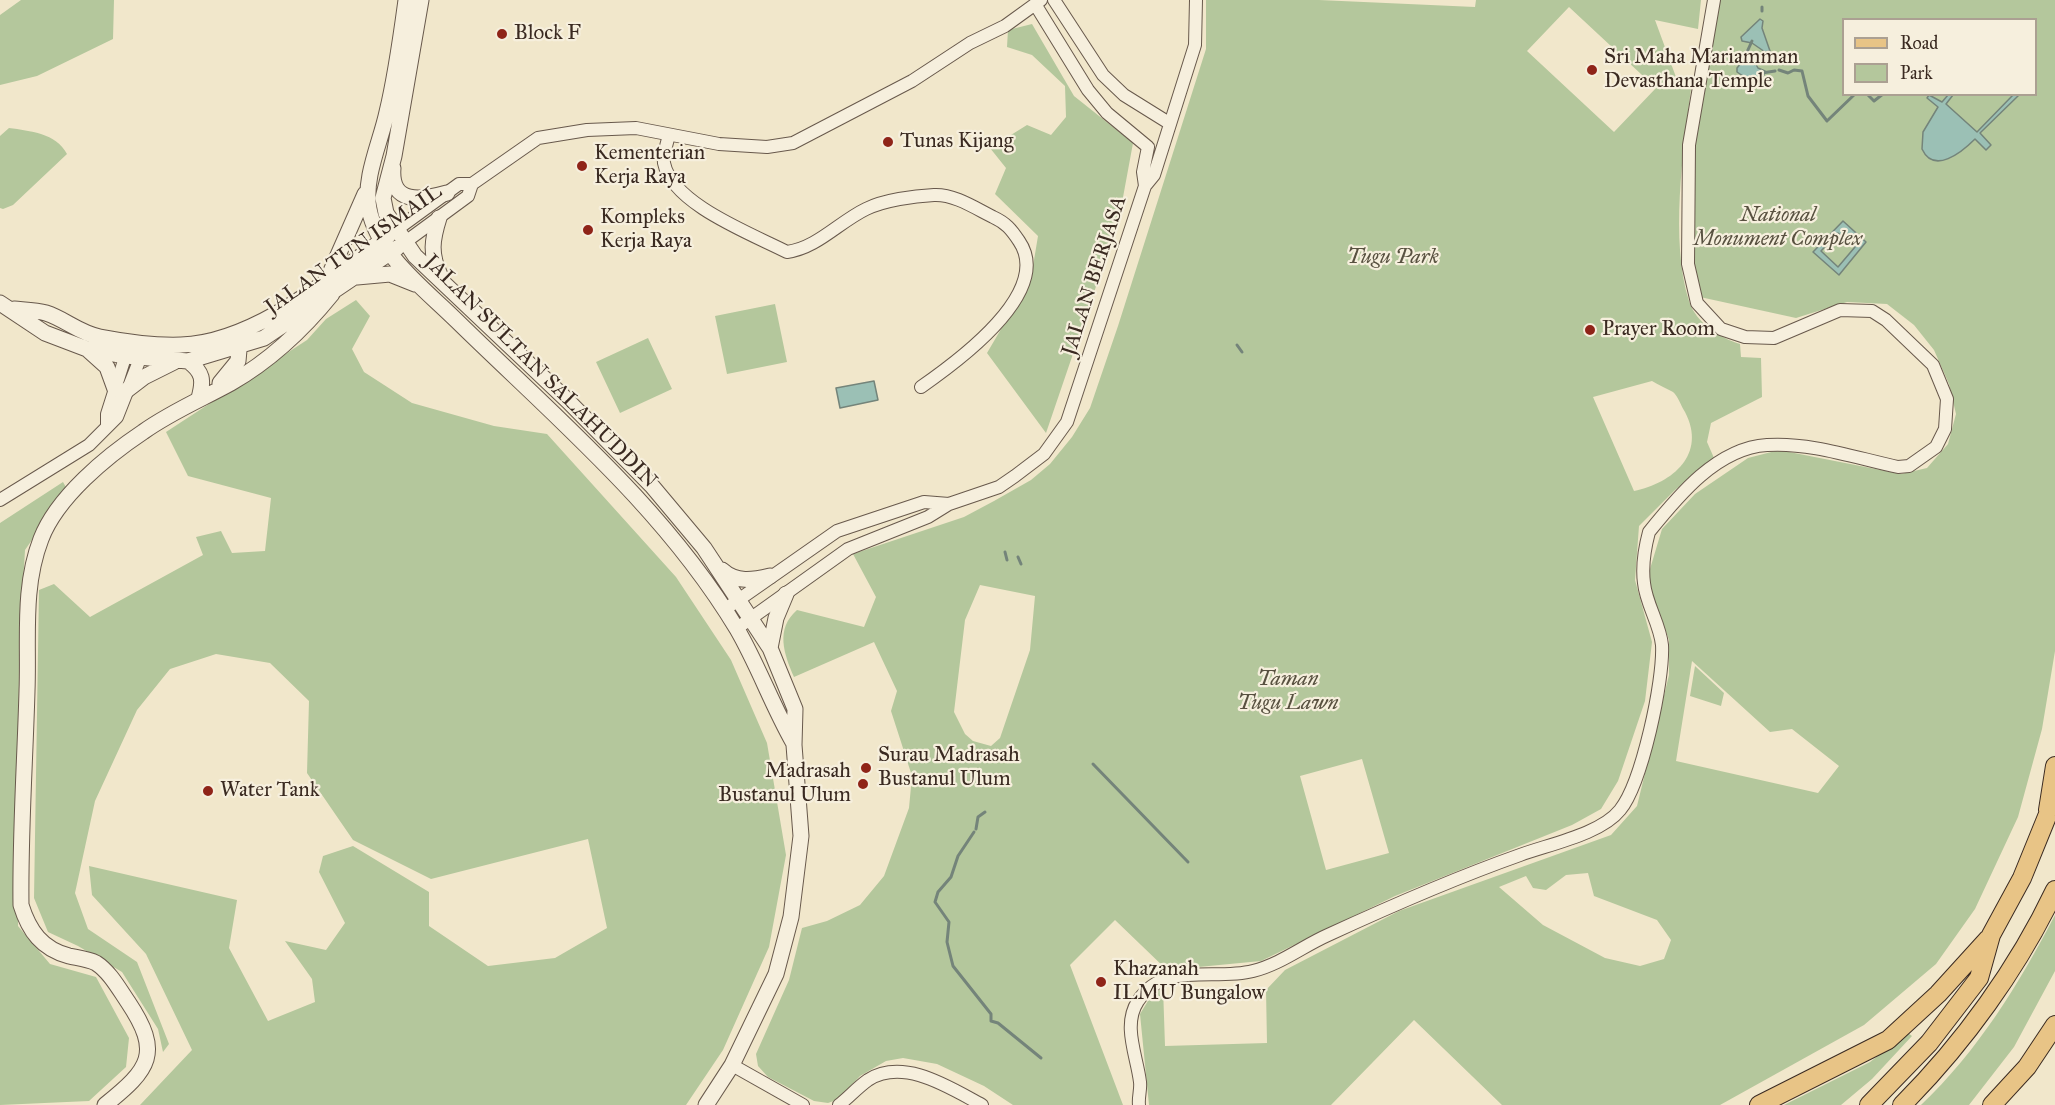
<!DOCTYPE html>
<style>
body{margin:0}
#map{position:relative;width:2055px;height:1105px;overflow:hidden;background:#f1e7cb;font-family:"IM FELL Great Primer",serif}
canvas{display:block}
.legend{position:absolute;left:1842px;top:18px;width:195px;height:78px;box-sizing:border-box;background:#f6efdd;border:2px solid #aba092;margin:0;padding:8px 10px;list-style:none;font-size:18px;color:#3a2a21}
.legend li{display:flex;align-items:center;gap:12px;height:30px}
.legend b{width:30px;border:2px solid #aba092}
</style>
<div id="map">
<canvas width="2055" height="1105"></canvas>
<ul class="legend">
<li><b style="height:8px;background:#e8c486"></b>Road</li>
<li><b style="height:16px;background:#b4c79c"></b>Park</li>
</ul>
</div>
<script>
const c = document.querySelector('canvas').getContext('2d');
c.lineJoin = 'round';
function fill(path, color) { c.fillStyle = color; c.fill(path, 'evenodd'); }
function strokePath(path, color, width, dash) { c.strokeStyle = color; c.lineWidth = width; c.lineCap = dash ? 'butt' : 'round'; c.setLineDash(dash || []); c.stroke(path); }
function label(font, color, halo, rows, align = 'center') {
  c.font = font + ' "IM FELL Great Primer",serif'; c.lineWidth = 4.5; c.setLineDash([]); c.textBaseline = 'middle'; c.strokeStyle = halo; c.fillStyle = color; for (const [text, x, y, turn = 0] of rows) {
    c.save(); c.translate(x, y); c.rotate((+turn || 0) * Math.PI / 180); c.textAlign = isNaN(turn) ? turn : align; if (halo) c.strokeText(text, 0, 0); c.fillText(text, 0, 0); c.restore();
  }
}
fill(new Path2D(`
 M21,0h93l-1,39 -76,37 -37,9v-70z
 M1206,0h113l156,7 1,-7h225l-3,29 -43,-9 25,68 11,1c-8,62 -21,152 -2,212 7,22 31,37 51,43l1,13 20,1 1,39 -51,26 -4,19 7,16 -39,32 -36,36 -4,54 17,62 -7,59 -27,80 -17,28 -29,16 -177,71 -134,65 -94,9 -52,-50 -45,45 53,140h-110l-29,-19 -47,-22 -34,-6 -17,3 -26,15 -21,23 -11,4 -14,-2 -46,-24 -10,-11 -2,-12 33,-74 13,-52 25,-7 33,-16 24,-29 25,-68 3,-32 -21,-65 6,-20 -23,-49 -80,35c-10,-23 -19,-48 3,-67l67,17 12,-30 -23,-43 111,-37 30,-16 37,-21 19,-16 22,-27 18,-29 28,-82 88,-277zM1569,7l87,81 -42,44 -87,-81zM1652,381c6,4 14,7 21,11 5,4 8,14 12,20 22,42 -12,71 -51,79l-41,-94zM980,585l55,11 -5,54 -30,88 -9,8 -18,-5 -8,-7 -11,-22 11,-92zM1362,759l27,94 -63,17 -26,-94z
 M1718,0h337v651l-13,78 -24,88 -43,92 -39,55 -72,61 -144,80h-218l-88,-85 -83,85h-182l-9,-91 11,-18 12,-9 2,59 102,-3 -1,-53 19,-20 114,-59 212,-76 26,-29 32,-131v-35l-22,-61 15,-50 33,-35 53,-36 31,-8 122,24 26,-6 21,-24 8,-30 -7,-30 -15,-34 -20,-25 -27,-21 -40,-2 -51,16 -96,-21c-22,-98 -1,-199 18,-297zM1844,20h192v74h-192zM1692,661l78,71 22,-3 47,37 -21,27 -142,-32zM1588,873l6,23 63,24 14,20 -7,19 -24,7 -35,-8 -62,-33 -44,-38 27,-11 7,12 13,2 20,-15z
 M1032,24l42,72 59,47 -14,76 -73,214 -59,-80 44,-75 7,-42 -43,-42 11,-26 -16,-20 37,-23 24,10 15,-18 -1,-31 -33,-31 -25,-8 1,-17z
 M9,128c21,3 47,5 58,26l-54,51 -10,4 -3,-1v-72z
 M356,300l14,16 -18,33 12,23 48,31 82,23 53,8 129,143 55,83 36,83 19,112 -17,92 -46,103 -37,55h-546l52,-55 -46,-96 -54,-59 -3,-29 148,34 -8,48 39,73 47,-19 -3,-23 -27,-38 41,9 19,-27 -26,-51 4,-16 30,-10 76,46v34l59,40 67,-8 52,-30 -19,-89 -157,40 -78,-39 -46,-67 2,-72 -39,-38 -54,-9 -46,15 -33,41 -42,91 -20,92 13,36 49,33 32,82 -6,8 -5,-23 -36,-57 -44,-26 -30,-14 -14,-34 5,-308 15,-6 36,33 113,-62 -7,-18 25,-6 11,22 33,-2 6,-53 -83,-22 -22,-44 141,-92 19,-21z
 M775,304l12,58 -60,12 -12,-58z
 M648,338l24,51 -52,24 -24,-51z
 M63,482l4,7 -42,61 -6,106 -1,270 32,38 46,13 33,61 -3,29 -37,34 -89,4v-582z
 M1695,666l29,27 -3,13 -31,-10z
 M2055,915v56l-41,76 -45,58h-48c57,-54 98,-121 134,-190z
 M1908,1033l4,3 -40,43 -31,26h-57l86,-43z`), '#b4c79c');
const water = new Path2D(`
 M1760,19l3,2 -1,7 8,23 -5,1 -13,-9 -10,-2 -1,-4z
 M1754,61l4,7 7,3 -2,6 -17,1 -9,-6v-4l5,-6z
 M1929,95l13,7 6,-7h5l-7,9 31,28 36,-37h6l-39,38 11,12 -5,5 -11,-11c-13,13 -41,36 -53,10l1,-17 15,-25 -11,-9z
 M1843,221l23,21 -27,33 -26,-23zM1838,233l17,14 -17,20 -17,-16z
 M874,381l4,19 -38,8 -4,-20z`);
fill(water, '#9bc0b5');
strokePath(water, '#74847a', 1.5);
strokePath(new Path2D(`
 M1762,7v4
 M1742,63l10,-22
 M1779,70l9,3 6,-3 8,1 6,25 19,25
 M1762,73l13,-2
 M1867,94l7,7 9,-7
 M1828,120l27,-26
 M1237,345l5,7
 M1005,552l2,8
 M1018,557l3,7
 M1093,764l95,98
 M976,829l2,-12 7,-5
 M974,832l-16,24 -7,21 -13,15 -3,10 14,20 -2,20 6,24 38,48v7l7,2 43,35`), '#74847a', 3);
const minor = new Path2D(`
 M1054,0l49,75 21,20 45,28
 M1035,4l53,86 19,23 41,34 -5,25 2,14
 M669,135c-2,8 -6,19 -5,28 8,41 88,71 123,89 30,-4 52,-30 79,-43 18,-9 48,-13 68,-14 20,-1 41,13 59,22 13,6 18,12 26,24 35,51 -62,121 -98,146
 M396,230l63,-46h13l66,-46 49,-8 49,-2 83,16 48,3 26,-4 119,-62 58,-38 35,-17 36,-26
 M404,243l64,-47 4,-12
 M107,425v-11l21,-66
 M0,500l89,-55 28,-28 26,-66
 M724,610l113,-79 87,-29 25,2
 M736,629l112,-80 80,-32 21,-13 50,-17 16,-11 29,-22 23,-32 78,-236 9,-11 41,-130 1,-45
 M732,1065l71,40
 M839,1105c10,-8 19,-18 29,-25 36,-23 82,8 114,25
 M1139,1105c-1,-8 2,-15 1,-23 -3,-26 -18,-57 -2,-81 25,-40 77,-20 115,-30 28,-7 50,-25 75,-36 63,-29 127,-57 192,-80 30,-11 81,-21 100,-45 22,-27 44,-130 42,-165 -2,-21 -16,-41 -18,-62 -2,-15 1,-36 5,-51 29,-36 68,-84 118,-87 43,-3 89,13 131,22l11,-1 27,-19 9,-18 2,-30 -14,-34 -47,-45 -14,-9 -32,-1 -66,28 -29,-1 -24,-8 -24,-26 -9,-39 1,-119 25,-145`);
const tertiary = new Path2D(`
 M406,0c-5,37 -10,75 -19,112 -6,29 -24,66 -18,97 9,46 57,81 88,112 99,97 208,188 280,308 21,36 35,76 56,113
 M421,0l-27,156 -11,42 3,15 29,43 153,145 84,85 52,62 66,100 25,61 -1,36 7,91 -10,81 -15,57 -44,91 -26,40
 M393,168c-3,37 29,32 54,25
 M439,218c-7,22 -9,36 1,57
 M357,277l33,-3 25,10
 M328,278l37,-84
 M0,303l45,30 42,16 38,7 63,5 76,-23 133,-90
 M14,309c10,1 22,1 32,4 19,6 33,20 54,24 26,5 54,9 81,8 73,-2 151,-68 207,-109
 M87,349l20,18 8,22
 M188,361c15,11 16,19 11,37
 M220,383l18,-22 2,-22
 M127,390l17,-13 30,-15
 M722,570c14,13 31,10 48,6
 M770,648l6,-30 10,-24
 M105,1105c45,-36 57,-52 23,-103 -9,-13 -18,-30 -32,-39 -8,-4 -18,-5 -27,-7 -27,-7 -40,-25 -48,-51 -1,-71 4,-143 6,-214 2,-51 -5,-103 14,-152 16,-42 66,-83 102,-107 28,-20 59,-33 88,-49 40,-23 72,-53 101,-89`);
const primary = new Path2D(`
 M2048,810l7,-44
 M1759,1105l129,-65 50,-46 50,-55
 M1869,1105l60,-62 50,-65 12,-43 31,-57 33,-81
 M1902,1105c61,-61 116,-137 153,-215
 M1992,1105l35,-38 28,-42`);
strokePath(minor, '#68594c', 14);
strokePath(tertiary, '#68594c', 17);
strokePath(primary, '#3a2a21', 20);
strokePath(minor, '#f6efdd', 12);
strokePath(tertiary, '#f6efdd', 15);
strokePath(primary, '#e8c486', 18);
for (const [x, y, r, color] of [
 [502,34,6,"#8f2418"],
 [1592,70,6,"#8f2418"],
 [888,142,6,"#8f2418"],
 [582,166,6,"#8f2418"],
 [588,230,6,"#8f2418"],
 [1590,330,6,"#8f2418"],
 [866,768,6,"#8f2418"],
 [863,784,6,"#8f2418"],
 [208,791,6,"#8f2418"],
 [1101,982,6,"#8f2418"]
]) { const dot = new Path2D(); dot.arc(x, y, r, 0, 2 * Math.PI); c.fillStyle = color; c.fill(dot); strokePath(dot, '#f6efdd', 2); }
label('21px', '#3a2a21', '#f6efdd', [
 ["Block F",514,34],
 ["Sri Maha Mariamman",1604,58],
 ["Devasthana Temple",1604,82],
 ["Tunas Kijang",900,142],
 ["Kementerian",594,154],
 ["Kerja Raya",594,178],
 ["Kompleks",600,218],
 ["Kerja Raya",600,242],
 ["Prayer Room",1602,330],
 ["Surau Madrasah",878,756],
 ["Bustanul Ulum",878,780],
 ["Madrasah",851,772,"right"],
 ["Bustanul Ulum",851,796,"right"],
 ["Water Tank",220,791],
 ["Khazanah",1113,970],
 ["ILMU Bungalow",1113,994]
], 'left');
label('italic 21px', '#585140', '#f6efdd', [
 ["National",1778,216],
 ["Monument Complex",1778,240],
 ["Tugu Park",1393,258],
 ["Taman",1288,680],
 ["Tugu Lawn",1288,704]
]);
label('21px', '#3a2a21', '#f6efdd', [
 ["JALAN TUN ISMAIL",354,250,-35],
 ["JALAN BERJASA",1095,276,-72],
 ["JALAN SULTAN SALAHUDDIN",540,372,45]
]);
</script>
